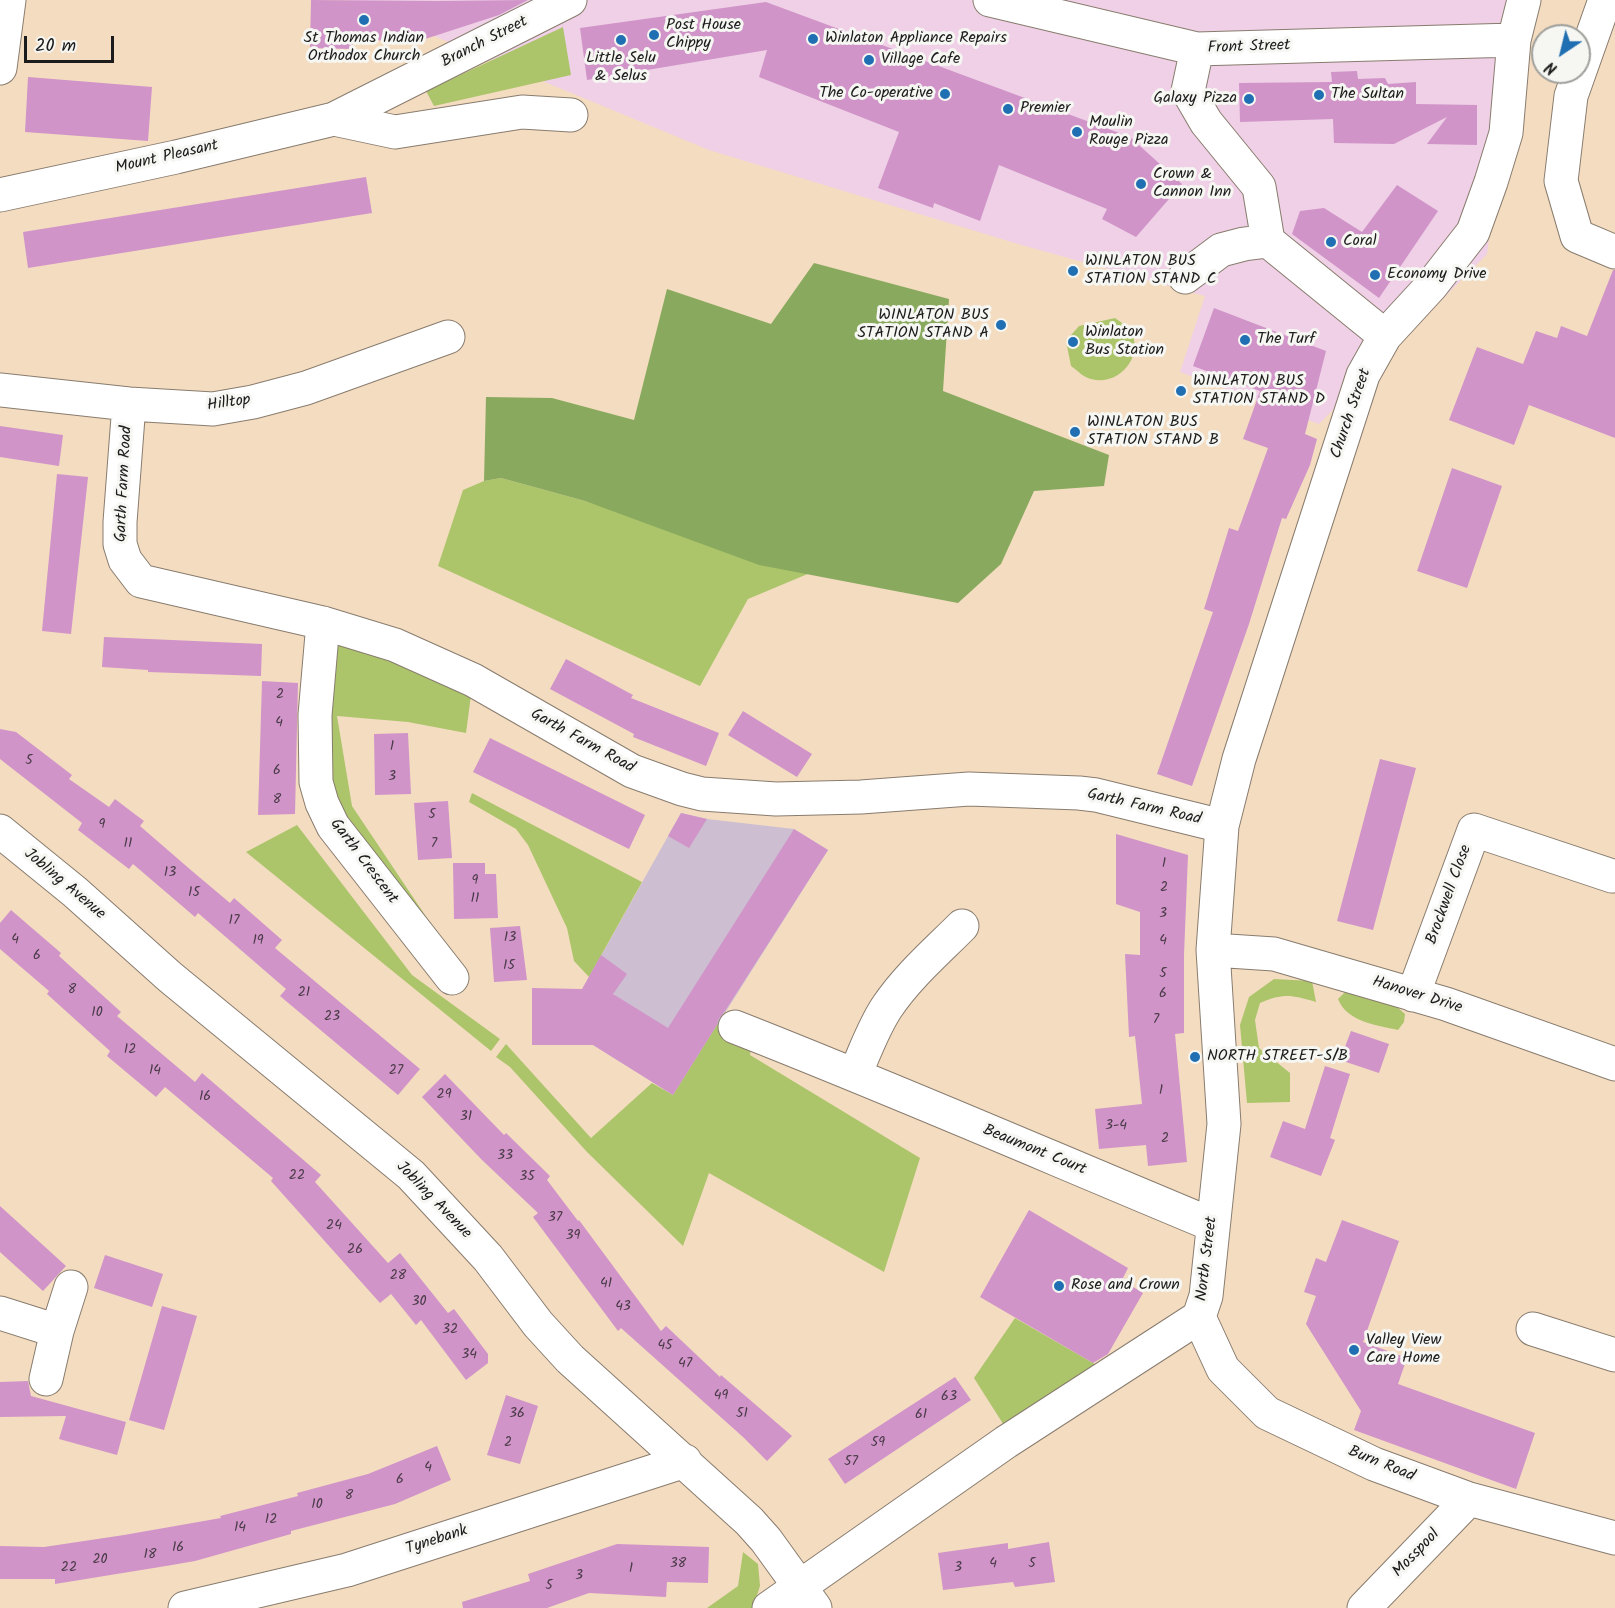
<!DOCTYPE html>
<style>
body{margin:0}
#map{position:relative;width:1615px;height:1608px;overflow:hidden;background:#f4dcc1;font-family:Kalam,sans-serif}
canvas{display:block}
.north{position:absolute;left:1531px;top:24px;width:60px;height:60px;box-sizing:border-box;background:#f6f6f2;border:2px solid #9f9f9c;border-radius:50%;rotate:215deg;font-size:16px;font-weight:700;line-height:24px;text-align:center;color:#1c1c1c}
.north::after{content:'';display:block;margin:auto;width:21px;height:27px;background:#1f6fb2;clip-path:polygon(50% 0,100% 100%,50% 72%,0 100%)}
.scale{position:absolute;left:24px;top:36px;width:90px;height:27px;box-sizing:border-box;border:3px solid #1c1c1c;border-top:0;padding-left:8px;font-size:18px;line-height:21px;white-space:nowrap;color:#1c1c1c;-webkit-text-stroke:4px #f6f6f2;paint-order:stroke}
</style>
<div id="map">
<canvas width="1615" height="1608"></canvas>
<div class="north">N</div>
<div class="scale">20 m</div>
</div>
<script>
const c = document.querySelector('canvas').getContext('2d');
c.lineJoin = 'round';
function fill(path, color) { c.fillStyle = color; c.fill(path, 'evenodd'); }
function strokePath(path, color, width, dash) { c.strokeStyle = color; c.lineWidth = width; c.lineCap = dash ? 'butt' : 'round'; c.setLineDash(dash || []); c.stroke(path); }
function label(font, color, halo, rows, align = 'center') {
  c.font = font + ' Kalam,sans-serif'; c.lineWidth = 6; c.setLineDash([]); c.textBaseline = 'middle'; c.strokeStyle = halo; c.fillStyle = color; for (const [text, x, y, turn = 0] of rows) {
    c.save(); c.translate(x, y); c.rotate((+turn || 0) * Math.PI / 180); c.textAlign = isNaN(turn) ? turn : align; if (halo) c.strokeText(text, 0, 0); c.fillText(text, 0, 0); c.restore();
  }
}
fill(new Path2D(`
 M347,0h1172l-32,254 -168,170 -139,-52 25,-76 -187,-52 -309,-94z`), '#efd0e6');
fill(new Path2D(`
 M681,813l26,6 87,10 34,21 -155,245 -86,-54 28,-46 -26,-18z`), '#cdbed2');
fill(new Path2D(`
 M563,27l8,48 -137,31 -8,-15z
 M1115,318c4,3 12,8 15,12 16,26 -12,57 -39,49 -7,-1 -14,-9 -20,-13l-5,-25 13,-15z
 M501,478l84,23 225,72 -62,26 -48,87 -262,-120 25,-76 21,-9z
 M323,623l150,57 -7,53 -58,-11 -71,-6 15,90 89,133 -109,-133z
 M472,793l170,89 -53,95 -15,-16 -7,-33 -39,-83 -12,-16 -47,-27z
 M297,825l115,150 88,64 -9,12 -245,-199z
 M1274,979l38,2 4,21c-25,-7 -32,-9 -56,1l-5,17 4,28 31,25v29l-43,1 -7,-78 9,-28z
 M1346,991l51,16 8,7 -1,8 -6,8c-22,-5 -51,-8 -60,-31z
 M725,1012l28,21 -3,22 170,103 -36,114 -175,-99 -26,73 -96,-94 -77,-85 -14,-10 10,-13 85,94 61,-55 21,12z
 M1015,1318l85,49 -88,71 -38,-60z
 M743,1552l15,12 2,22 -7,22h-46l31,-22z`), '#acc56a');
fill(new Path2D(`
 M814,263l135,36 -6,92 166,64 -5,31 -70,5 -33,73 -43,39 -199,-38 -174,-64 -84,-23 -17,3 2,-84 66,1 82,22 33,-131 104,35z`), '#89aa5e');
fill(new Path2D(`
 M311,0l127,1 90,-1 -29,15 -80,26 -65,-1 -3,9 -41,-1z
 M766,2l364,135 52,47 -46,53 -34,-18 5,-10 -108,-44 -19,56 -46,-18 -1,5 -55,-20 21,-56 -140,-55 8,-27 -180,30 -7,-52z
 M1357,71l1,8 27,-1 3,6 28,-2v22l61,1v40l-50,-1 20,-27 -53,27 -60,-1 -1,-24 -93,3 -1,-39 93,-1 -1,-10z
 M28,77l124,10 -4,54 -123,-9z
 M366,177l6,36 -344,55 -5,-36z
 M1397,185l41,26 -59,87 -87,-64 8,-23 24,-3 38,24z
 M1613,270h2v168l-86,-33 -15,40 -65,-25 28,-73 46,17 13,-33 21,7 4,-12 26,10z
 M1214,308l112,43 -21,83 12,5 -7,26 -24,54 -4,-1 -33,106 -57,162 -35,-12 56,-162 -9,-3 25,-81 9,3 30,-83 -25,-9 17,-48 -67,-25z
 M0,426l63,9 -4,31 -59,-9z
 M1452,468l50,18 -35,102 -50,-17z
 M57,474l31,3 -17,157 -29,-3z
 M104,637l158,7 -1,32 -113,-4v-2l-46,-3z
 M566,659l67,36 -2,3 88,35 -13,33 -73,-29 1,-3 -84,-45z
 M262,681l36,2 -3,131 -37,1z
 M743,711l69,43 -15,23 -69,-42z
 M0,729l16,3 56,43 -3,4 40,28 6,-8 17,13 12,9 -4,5 52,45 38,32 4,-5 48,42 -7,8 145,121 -22,26 -118,-99 6,-7 -88,-76 -3,4 -62,-53 -4,5 -51,-39 4,-7 -82,-64z
 M408,733l3,61 -36,1 -1,-61z
 M490,738l155,77 -16,34 -156,-77z
 M1380,759l36,9 -43,162 -36,-9z
 M448,801l4,57 -34,2 -4,-57z
 M681,813l26,6 -18,29 -21,-12z
 M794,829l34,21 -103,161 -7,9 -1,5 -44,70 -80,-50h-61v-57l50,1 19,-34 26,19 -14,20 55,34z
 M1116,834l72,21 -4,100v78l-9,1 12,128 -39,4 -2,-21 -47,4 -4,-40 47,-5 -7,-68 -6,1 -4,-83 15,1v-43l-24,-8z
 M453,863h32v11h11l2,44 -44,1z
 M11,910l50,43 -2,3 62,56 -4,4 78,66 7,-9 119,102 -6,7 73,81 12,-10 48,60 6,-4 34,45v9l-22,17 -45,-60 -5,5 -25,-31 -11,9 -109,-122 2,-3 -108,-91 -9,10 -49,-41 3,-5 -63,-57 2,-3 -49,-42v-26z
 M520,926l7,54 -33,2 -4,-54z
 M1351,1031l38,13 -10,29 -39,-13z
 M1325,1066l25,8 -20,64 5,2 -14,36 -51,-19 13,-36 22,8z
 M445,1074l59,61 2,-2 44,43 -3,4 31,41 1,-1 82,111 5,-5 54,51 1,-2 71,61 -25,25 -24,-24 -122,-109 -3,3 -85,-114 5,-4 -57,-54 -59,-62z
 M0,1206l66,60 -23,25 -43,-39z
 M1029,1210l99,58 -6,12 21,13 -35,61 -15,9 -113,-66z
 M1342,1220l57,21 -36,101 44,16 -9,26 137,49 -19,56 -162,-59 7,-19 -55,-87 10,-28 -12,-4 12,-34 10,4z
 M105,1255l58,19 -11,33 -58,-19z
 M162,1306l35,10 -33,114 -35,-10z
 M955,1377l16,23 -126,84 -17,-25z
 M28,1381l3,15 95,26 -9,33 -58,-16 7,-23 -66,1v-35z
 M506,1395l32,11 -18,58 -33,-9z
 M437,1446l14,34 -56,24 -104,27v3l-96,27 -29,5 -111,18v-5h-55v-33l44,1 80,-12 97,-17 -1,-2 78,-20 -1,-3 71,-19z
 M1049,1542l6,40 -40,5 -2,-5 -70,8 -5,-37 70,-10v6z
 M617,1544l92,3 -1,36 -41,-1 -1,15 -77,-4 -42,15h-84l-1,-6 68,-21 -2,-7z`), '#d094c8');
const minor = new Path2D(`
 M990,0l207,49 317,-9
 M1605,0l-34,96 -10,85 16,55 38,16
 M1197,49l-9,42 18,31 53,65 9,54 117,95
 M0,68l9,-68
 M334,119l61,13 127,-20 49,3
 M0,195l176,-38 158,-38 236,-119
 M1185,277l36,-27 23,-6 24,-3
 M0,390l129,14 84,5 40,-7 53,-14 142,-51
 M129,404l-9,118v22l5,16 16,21 182,42 72,22 78,35 159,91 50,18 20,5 74,5 85,-2 108,-8 110,4 17,2 126,31
 M323,623l-8,92 1,67 6,21 11,23 119,152
 M0,831l75,61 95,85 241,198 77,83 50,66 32,35 179,162 17,19 49,68
 M1213,950l61,4 48,14 124,36 169,60
 M1413,995l61,-165 138,46
 M735,1027c161,63 319,132 478,198
 M855,1074c10,-22 18,-46 32,-67 21,-31 49,-55 75,-81
 M0,1313l57,18 -11,48
 M1199,1317l24,52 44,44 107,51 95,35 146,39
 M1533,1329l82,26
 M57,1331l14,-44
 M185,1608l162,-38 338,-109
 M769,1608l237,-166 193,-125 7,-21 18,-172 -11,-174 9,-124 17,-67 124,-384 22,-39 46,-50 42,-54 18,-50 15,-49 8,-93 10,-40
 M1364,1608l105,-109`);
strokePath(minor, '#887c6e', 35);
strokePath(minor, '#fff', 33);
for (const [x, y, r, color] of [
 [364,20,6,"#1f6fb2"],
 [654,35,6,"#1f6fb2"],
 [813,39,6,"#1f6fb2"],
 [621,40,6,"#1f6fb2"],
 [869,60,6,"#1f6fb2"],
 [945,94,6,"#1f6fb2"],
 [1319,95,6,"#1f6fb2"],
 [1249,99,6,"#1f6fb2"],
 [1008,109,6,"#1f6fb2"],
 [1077,132,6,"#1f6fb2"],
 [1141,184,6,"#1f6fb2"],
 [1331,242,6,"#1f6fb2"],
 [1073,271,6,"#1f6fb2"],
 [1375,275,6,"#1f6fb2"],
 [1001,325,6,"#1f6fb2"],
 [1245,340,6,"#1f6fb2"],
 [1073,342,6,"#1f6fb2"],
 [1181,391,6,"#1f6fb2"],
 [1075,432,6,"#1f6fb2"],
 [1195,1057,6,"#1f6fb2"],
 [1059,1286,6,"#1f6fb2"],
 [1354,1350,6,"#1f6fb2"]
]) { const dot = new Path2D(); dot.arc(x, y, r, 0, 2 * Math.PI); c.fillStyle = color; c.fill(dot); strokePath(dot, '#f6f6f2', 2); }
label('14px', '#493a47', null, [
 ["2",280,696],
 ["4",279,724],
 ["1",392,748],
 ["5",29,762],
 ["6",277,772],
 ["3",392,778],
 ["8",277,801],
 ["5",432,816],
 ["9",102,826],
 ["11",128,845],
 ["7",434,845],
 ["1",1164,865],
 ["13",170,874],
 ["9",475,882],
 ["2",1164,889],
 ["15",194,894],
 ["11",475,900],
 ["3",1163,915],
 ["17",234,922],
 ["13",510,939],
 ["4",15,941],
 ["19",258,942],
 ["4",1163,942],
 ["6",37,957],
 ["15",509,967],
 ["5",1163,975],
 ["8",72,991],
 ["21",304,994],
 ["6",1163,995],
 ["10",97,1014],
 ["23",332,1018],
 ["7",1156,1021],
 ["12",130,1051],
 ["14",155,1072],
 ["27",396,1072],
 ["1",1161,1092],
 ["29",444,1096],
 ["16",205,1098],
 ["31",466,1118],
 ["3-4",1116,1127],
 ["2",1165,1140],
 ["33",505,1157],
 ["22",297,1177],
 ["35",527,1178],
 ["37",555,1219],
 ["24",334,1227],
 ["39",573,1237],
 ["26",355,1251],
 ["28",398,1277],
 ["41",606,1285],
 ["30",419,1303],
 ["43",623,1308],
 ["32",450,1331],
 ["45",665,1347],
 ["34",469,1356],
 ["47",685,1365],
 ["49",721,1397],
 ["63",949,1398],
 ["36",517,1415],
 ["51",742,1415],
 ["61",921,1416],
 ["2",508,1444],
 ["59",878,1444],
 ["57",851,1463],
 ["4",428,1469],
 ["6",400,1481],
 ["8",349,1497],
 ["10",317,1506],
 ["12",271,1521],
 ["14",240,1529],
 ["16",178,1549],
 ["18",150,1556],
 ["20",100,1561],
 ["38",678,1565],
 ["4",993,1565],
 ["5",1032,1565],
 ["22",69,1569],
 ["3",958,1569],
 ["1",631,1570],
 ["3",579,1577],
 ["5",549,1587]
]);
label('16px', '#1c1c1c', '#f6f6f2', [
 ["Post House",666,26],
 ["Chippy",666,44],
 ["St Thomas Indian",364,39,"center"],
 ["Orthodox Church",364,57,"center"],
 ["Winlaton Appliance Repairs",825,39],
 ["Little Selu",621,59,"center"],
 ["& Selus",621,77,"center"],
 ["Village Cafe",881,60],
 ["The Co-operative",933,94,"right"],
 ["The Sultan",1331,95],
 ["Galaxy Pizza",1237,99,"right"],
 ["Premier",1020,109],
 ["Moulin",1089,123],
 ["Rouge Pizza",1089,141],
 ["Crown &",1153,175],
 ["Cannon Inn",1153,193],
 ["Coral",1343,242],
 ["WINLATON BUS",1085,262],
 ["STATION STAND C",1085,280],
 ["Economy Drive",1387,275],
 ["WINLATON BUS",989,316,"right"],
 ["STATION STAND A",989,334,"right"],
 ["Winlaton",1085,333],
 ["Bus Station",1085,351],
 ["The Turf",1257,340],
 ["WINLATON BUS",1193,382],
 ["STATION STAND D",1193,400],
 ["WINLATON BUS",1087,423],
 ["STATION STAND B",1087,441],
 ["NORTH STREET-S/B",1207,1057],
 ["Rose and Crown",1071,1286],
 ["Valley View",1366,1341],
 ["Care Home",1366,1359]
], 'left');
label('16px', '#1c1c1c', '#f6f6f2', [
 ["Branch Street",485,43,-27],
 ["Front Street",1249,48,-2],
 ["Mount Pleasant",167,158,-13],
 ["Hilltop",229,404,-8],
 ["Church Street",1352,414,-71],
 ["Garth Farm Road",125,484,-87],
 ["Garth Farm Road",582,742,29],
 ["Garth Farm Road",1144,808,13],
 ["Garth Crescent",363,862,53],
 ["Jobling Avenue",64,885,40],
 ["Brockwell Close",1450,895,-70],
 ["Hanover Drive",1417,996,17],
 ["Beaumont Court",1034,1151,22],
 ["Jobling Avenue",433,1201,46],
 ["North Street",1208,1259,-83],
 ["Burn Road",1381,1465,22],
 ["Tynebank",437,1541,-18],
 ["Mosspool",1417,1554,-46]
]);
</script>
